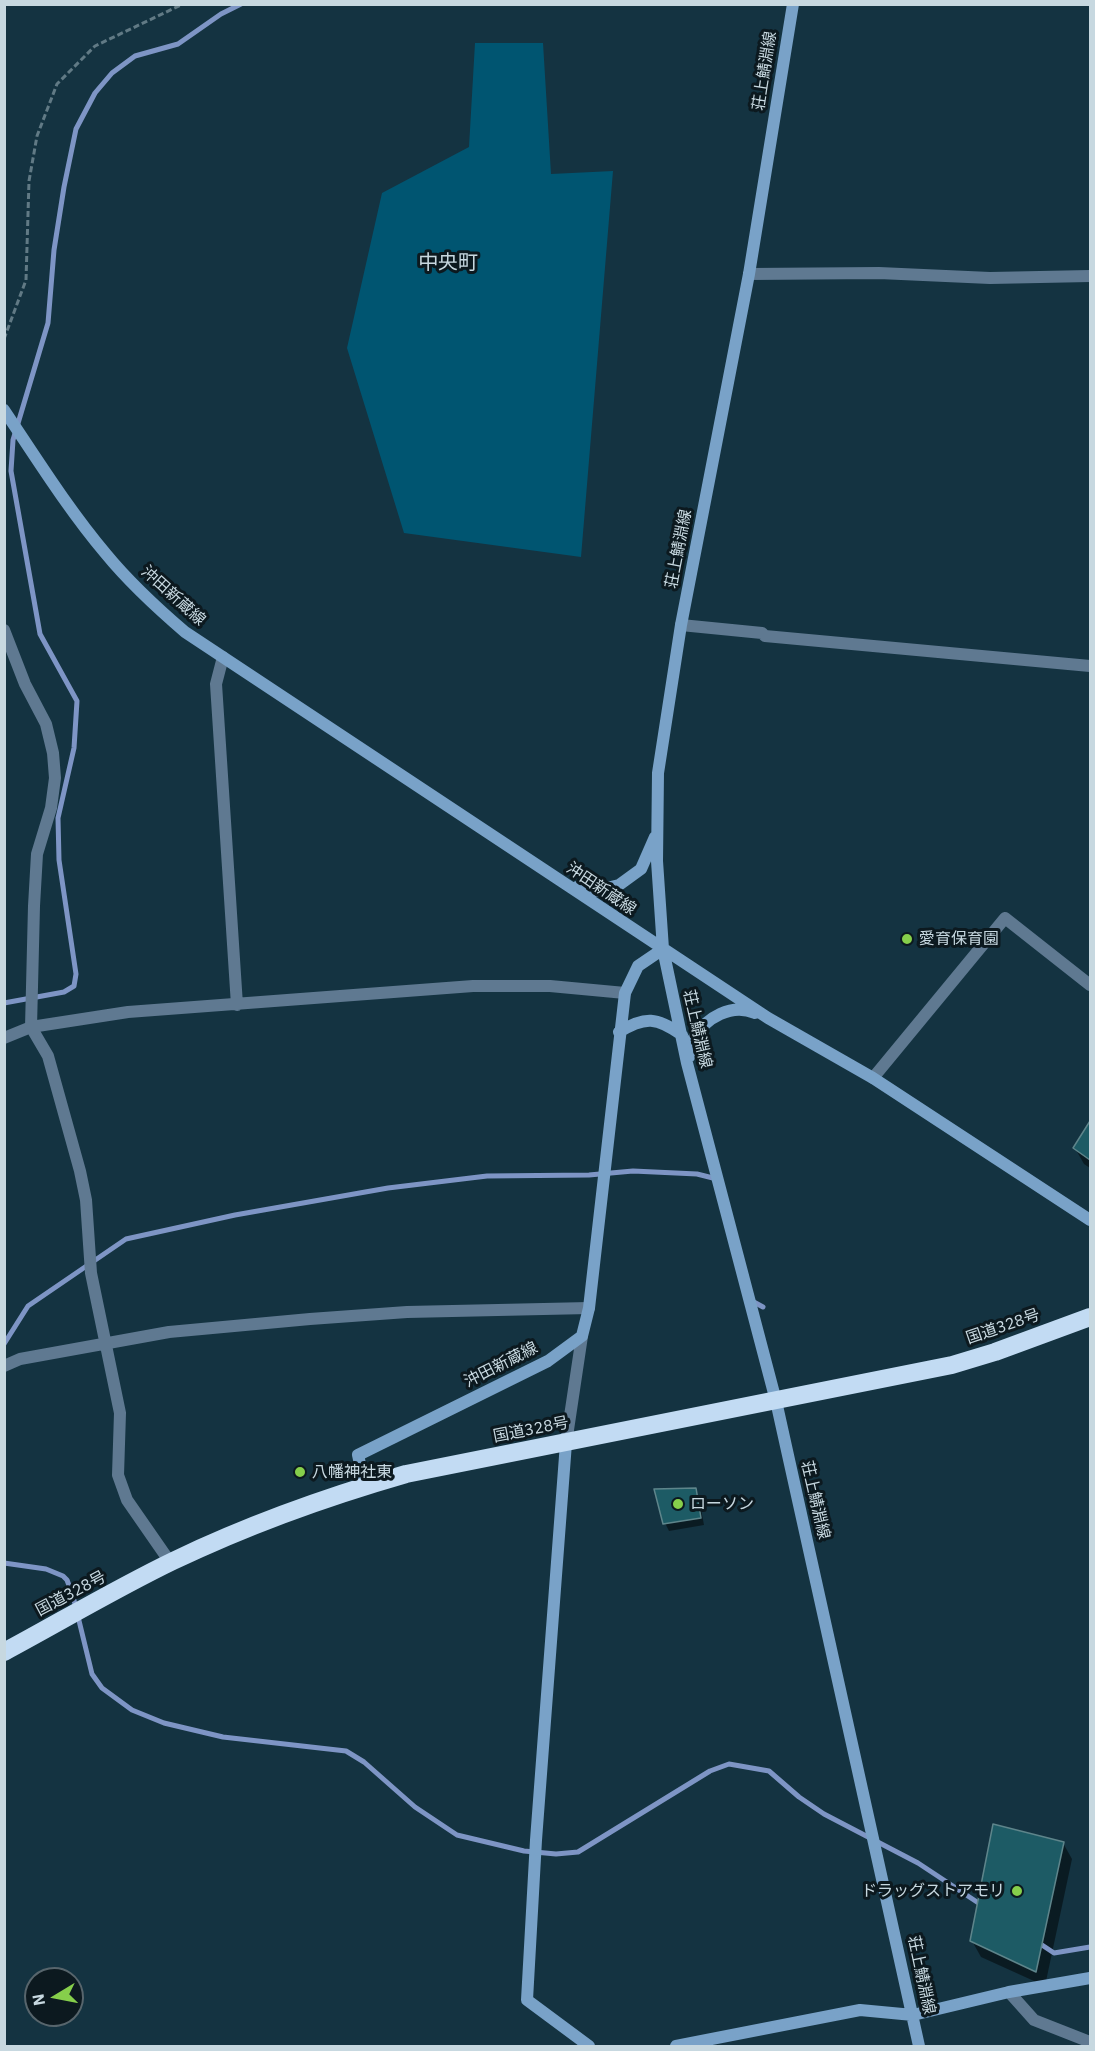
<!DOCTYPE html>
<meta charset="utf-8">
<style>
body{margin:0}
#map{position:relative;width:1095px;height:2051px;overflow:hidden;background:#143341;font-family:"IBM Plex Sans",sans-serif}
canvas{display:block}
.frame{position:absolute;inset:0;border:6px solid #c7d8e0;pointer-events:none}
.north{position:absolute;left:24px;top:1967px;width:60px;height:60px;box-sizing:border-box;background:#0c191f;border:2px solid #57656c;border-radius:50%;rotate:260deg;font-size:16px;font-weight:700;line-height:24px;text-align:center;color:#c7d8e0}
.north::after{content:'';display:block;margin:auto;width:21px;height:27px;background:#86cf4b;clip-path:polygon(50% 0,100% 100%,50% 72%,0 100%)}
</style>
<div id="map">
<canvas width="1095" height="2051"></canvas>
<div class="frame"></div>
<div class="north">N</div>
</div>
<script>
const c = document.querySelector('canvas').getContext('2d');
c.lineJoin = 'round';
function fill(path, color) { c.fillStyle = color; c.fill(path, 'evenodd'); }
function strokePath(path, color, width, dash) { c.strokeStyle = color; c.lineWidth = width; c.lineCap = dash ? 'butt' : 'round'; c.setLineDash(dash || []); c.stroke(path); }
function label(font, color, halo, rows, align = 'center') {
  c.font = font + ' "IBM Plex Sans","Noto Sans JP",sans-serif'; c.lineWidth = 6; c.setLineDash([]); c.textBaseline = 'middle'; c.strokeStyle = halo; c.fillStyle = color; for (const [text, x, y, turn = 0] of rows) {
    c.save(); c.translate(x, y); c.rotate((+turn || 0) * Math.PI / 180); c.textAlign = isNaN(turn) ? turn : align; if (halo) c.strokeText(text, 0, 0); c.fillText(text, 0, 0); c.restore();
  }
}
fill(new Path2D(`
 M475,43h68l8,131 62,-3 -32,386 -177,-24 -57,-185 35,-155 87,-46z`), '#005571');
fill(new Path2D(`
 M1090,1124v44l-6,-4 -9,-16z
 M695,1490l4,8 5,27 -35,6 -4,-8z
 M1063,1843l9,16 -27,127 -64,-29 -9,-16z`), '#0007');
strokePath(new Path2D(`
 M4,1003l60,-11 10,-6 2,-12 -17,-114 -1,-42 16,-70 3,-47 -37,-67 -29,-163 2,-31 35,-117 6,-73 10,-63 12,-58 19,-36 17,-20 23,-17 43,-12 43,-30 20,-10
 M752,1301l11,6
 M4,1344l24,-38 98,-67 109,-24 153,-27 99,-12 102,-1 44,-4 64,3 20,5
 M4,1563l42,6 17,7 4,4 6,16 19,78 10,14 30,22 32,13 59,14 123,14 18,11 51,45 42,28 67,16 32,3 22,-2 132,-81 19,-7 40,7 30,26 25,17 94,49 65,43
 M1036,1941l18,12 36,-6`), '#7e95c5', 5);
const building = new Path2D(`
 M1090,1121v39l-17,-12z
 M696,1488l5,30 -38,6 -9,-35z
 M993,1824l71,18 -28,130 -66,-31z`);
fill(building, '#1d5b65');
strokePath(building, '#5e858b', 1.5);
strokePath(new Path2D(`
 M4,339l22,-59 3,-99 8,-45 20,-52 38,-38 88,-42`), '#617a85', 3, [6, 3]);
strokePath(new Path2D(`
 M749,274l130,-1 111,5 100,-2
 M681,625l81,8 3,3 325,30
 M4,630l21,54 21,40 7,29 2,25 -4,30 -14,46 -3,52 -3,121 17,29 32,115 6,29 5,73 29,140 -2,62 9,25 43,62
 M223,657l-7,27 21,321
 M4,1038l27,-11 97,-15 345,-26h77l75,7
 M873,1078l132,-160 85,67
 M4,1366l16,-7 149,-27 141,-13 97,-7 182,-4
 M566,1443l16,-107
 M1009,1992l25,28 56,22`), '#5f7991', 12);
strokePath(new Path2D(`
 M793,4l-44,270 -68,351 -23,148 -1,88 6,88 24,114 89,338 143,645
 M4,410c33,49 64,99 102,144 23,28 51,54 79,78l583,386 105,60 217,142
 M577,887l14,5 28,-7 22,-16 14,-32
 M619,1032c26,-16 38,-15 63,3
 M689,1057c1,-6 1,-13 4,-18 13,-22 39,-36 62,-26
 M566,1443l-30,397 -9,160 62,46
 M365,1486l-7,-31 190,-94 34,-25 7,-28 36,-315 13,-27 25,-17
 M676,2046l184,-36 53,5 96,-23 81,-14`), '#79a2c8', 12);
strokePath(new Path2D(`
 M4,1652c56,-30 111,-63 169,-91 75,-36 153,-64 233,-87l546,-109 43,-13 95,-35`), '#c2dbf3', 18);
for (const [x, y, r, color] of [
 [907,939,6,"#86cf4b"],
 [300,1472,6,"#86cf4b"],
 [678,1504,6,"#86cf4b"],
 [1017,1891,6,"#86cf4b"]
]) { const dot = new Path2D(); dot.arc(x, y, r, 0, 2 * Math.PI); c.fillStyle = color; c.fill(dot); strokePath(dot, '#0c191f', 2); }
label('16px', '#c7d8e0', '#0c191f', [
 ["荘上鯖淵線",765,71,-81],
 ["荘上鯖淵線",679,549,-79],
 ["沖田新蔵線",173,596,42],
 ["沖田新蔵線",601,889,34],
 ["荘上鯖淵線",697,1029,77],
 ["国道328号",1003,1327,-19],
 ["沖田新蔵線",501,1365,-27],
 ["国道328号",531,1430,-11],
 ["荘上鯖淵線",815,1500,77],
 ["国道328号",71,1594,-28],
 ["荘上鯖淵線",921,1975,78]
]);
label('16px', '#c7d8e0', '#0c191f', [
 ["愛育保育園",919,939],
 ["八幡神社東",312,1472],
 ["ローソン",690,1504],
 ["ドラッグストアモリ",1005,1891,"right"]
], 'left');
label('20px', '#c7d8e0', '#0c191f', [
 ["中央町",448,263]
]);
</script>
